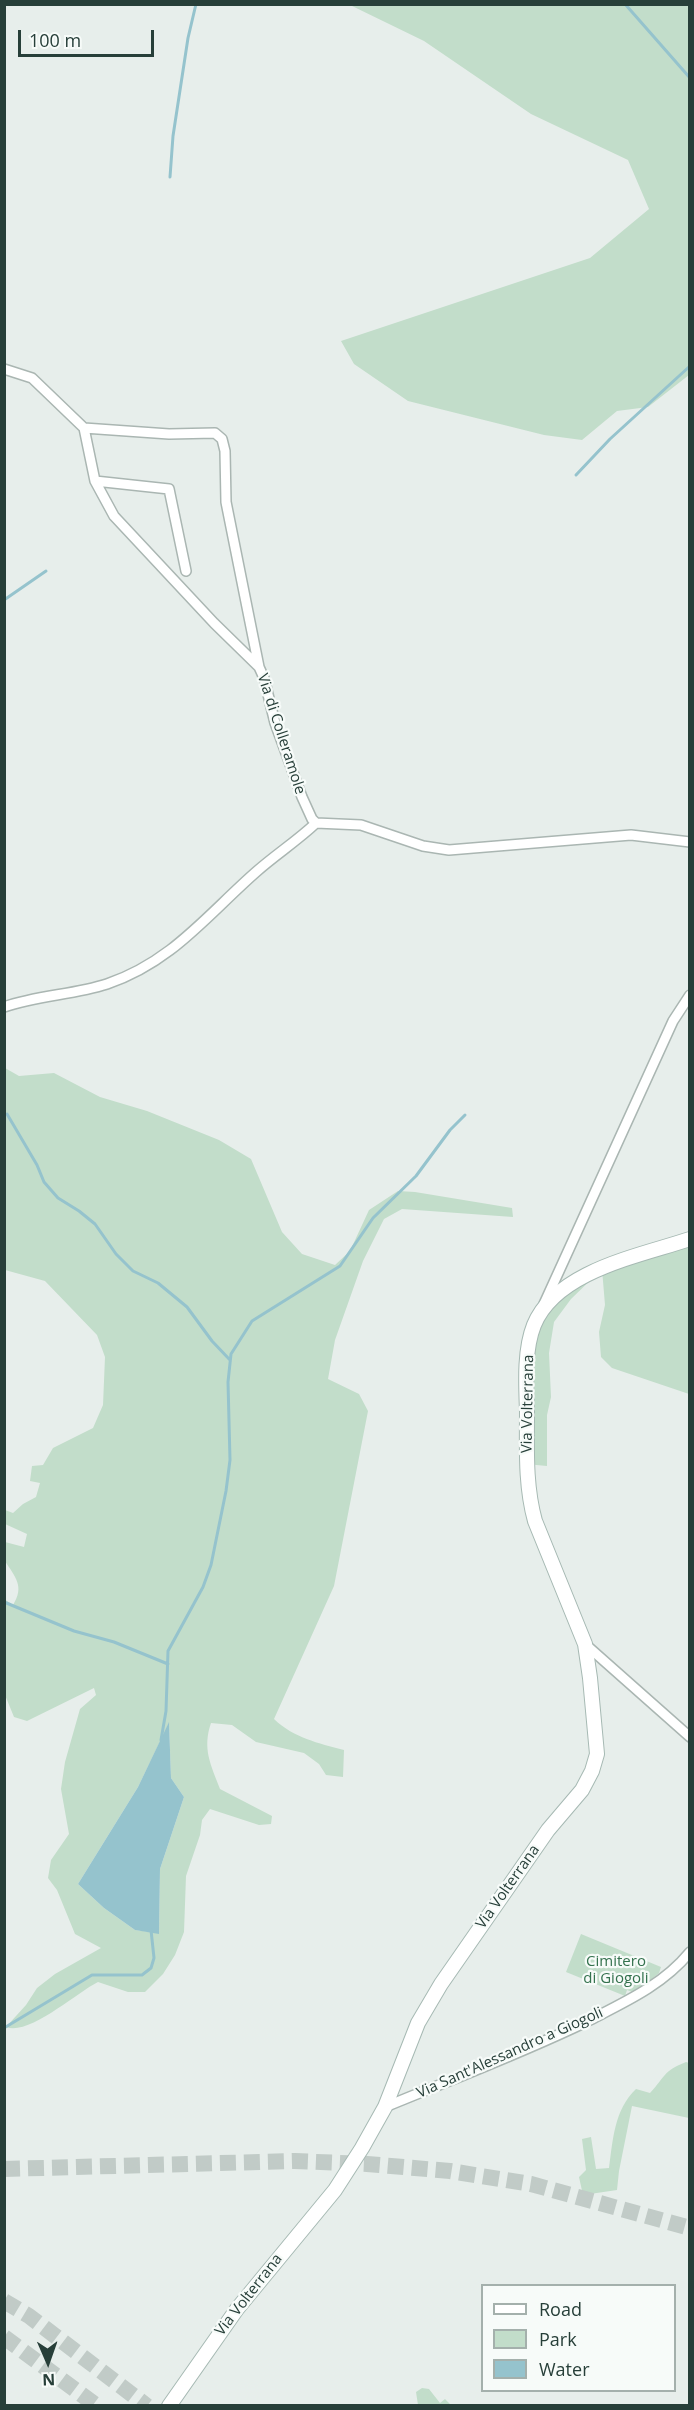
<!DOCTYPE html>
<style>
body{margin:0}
#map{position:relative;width:694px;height:2410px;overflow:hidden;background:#e7eeeb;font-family:"Open Sans",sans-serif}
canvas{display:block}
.frame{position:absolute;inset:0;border:6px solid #273f39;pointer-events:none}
.legend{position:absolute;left:481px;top:2284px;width:195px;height:108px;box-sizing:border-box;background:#f7fbf9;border:2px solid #a4b0ac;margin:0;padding:8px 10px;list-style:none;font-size:18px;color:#273f39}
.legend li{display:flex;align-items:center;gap:12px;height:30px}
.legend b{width:30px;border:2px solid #a4b0ac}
.north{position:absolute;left:18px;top:2332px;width:60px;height:60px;-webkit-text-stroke:4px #f7fbf9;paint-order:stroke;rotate:178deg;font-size:16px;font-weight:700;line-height:24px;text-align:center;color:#273f39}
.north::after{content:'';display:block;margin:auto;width:21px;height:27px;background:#273f39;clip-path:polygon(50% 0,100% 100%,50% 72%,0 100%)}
.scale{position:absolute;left:18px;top:30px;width:136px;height:27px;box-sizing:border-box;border:3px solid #273f39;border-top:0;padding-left:8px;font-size:18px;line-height:21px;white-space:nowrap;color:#273f39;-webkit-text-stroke:4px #f7fbf9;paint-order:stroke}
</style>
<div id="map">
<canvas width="694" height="2410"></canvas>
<div class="frame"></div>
<ul class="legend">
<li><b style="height:8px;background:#fff"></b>Road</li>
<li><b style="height:16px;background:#c2ddca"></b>Park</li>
<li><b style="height:16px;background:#95c3cd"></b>Water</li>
</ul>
<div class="north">N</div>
<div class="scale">100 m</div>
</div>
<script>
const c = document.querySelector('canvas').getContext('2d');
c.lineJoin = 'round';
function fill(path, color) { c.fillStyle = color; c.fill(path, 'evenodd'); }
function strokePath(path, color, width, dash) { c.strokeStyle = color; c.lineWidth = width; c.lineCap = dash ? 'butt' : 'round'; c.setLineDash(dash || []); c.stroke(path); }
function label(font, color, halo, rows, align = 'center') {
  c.font = font + ' "Open Sans",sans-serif'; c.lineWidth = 4.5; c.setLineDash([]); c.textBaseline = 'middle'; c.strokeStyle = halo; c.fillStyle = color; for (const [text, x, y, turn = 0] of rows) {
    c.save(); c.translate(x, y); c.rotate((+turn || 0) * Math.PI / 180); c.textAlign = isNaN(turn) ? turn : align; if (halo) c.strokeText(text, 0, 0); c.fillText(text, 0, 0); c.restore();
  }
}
fill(new Path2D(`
 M350,5h339v370l-41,32 -31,4 -35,29 -38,-5 -136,-34 -54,-37 -13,-23 249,-83 59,-49 -21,-49 -97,-46 -107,-73z
 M5,1068l14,8 35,-3 46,24 47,14 72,29 32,19 31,73 20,22 33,11 15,-14 19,-41 29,-19 17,1 97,16 1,9 -111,-8 -18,10 -21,42 -28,79 -7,39 31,15 9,17 -34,175 -60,133c20,19 44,24 70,31l-1,27 -17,-2 -7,-11 -15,-11 -48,-11 -24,-17 -21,-2c-9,26 0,42 9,66l52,27 -1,8 -12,1 -49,-16 -8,11 -2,15 -14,41 -2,56 -9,23 -12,19 -18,18h-17l-30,-10c-22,11 -69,54 -92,45l20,-22 11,-17 18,-14 46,-26 -26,-14 -18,-44 -9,-12 3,-18 18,-26 -8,-45 4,-27 15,-53 16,-14 -2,-7 -67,33 -13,-4 -9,-22 -1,-96 9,6c12,-19 2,-28 -8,-44 -2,-4 0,-14 0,-19l19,5 3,-13 -22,-10v-14l8,3 10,-9 13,-7 4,-14 -10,-2 2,-15 11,-1 10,-17 40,-20 10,-23 2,-48 -8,-22 -52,-54 -40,-11zM169,1723l2,55 13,19 -24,72 -1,64 -24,-3 -31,-22 -26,-24 60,-97z
 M689,1239v155l-77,-26 -11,-11 -2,-25 6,-27 -3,-36 -31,30 -17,23 -5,31 2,44 -4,18v51l-21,-2c0,-39 -6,-128 18,-158 30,-38 101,-52 145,-67z
 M581,1934l80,33 -2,6 -24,20 -8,-3 -2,6 -59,-24z
 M686,2062l3,1v55l-57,-12 -13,65 -2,19 -34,5 -4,-18 7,-7 -4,-31 9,-2 5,32 13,-1c4,-28 5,-58 27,-79l14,4c16,-17 13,-22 36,-31z
 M422,2388l7,1 11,14 5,-4 6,6h-33l-2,-13z`), '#c2ddca');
fill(new Path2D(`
 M169,1722l2,56 13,19 -24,72 -1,65 -24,-4 -31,-22 -26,-24 60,-97z`), '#95c3cd');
strokePath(new Path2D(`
 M625,4l65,74
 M170,177l3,-41 15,-98 8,-34
 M576,475l34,-36 80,-73
 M4,600l42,-29
 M7,1114l30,51 7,17 14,16 21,13 16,13 21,30 17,17 25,12 29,24 25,34 18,19
 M4,1602l70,29 40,11 54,22
 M161,1740l5,-29 2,-60 35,-64 8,-22 15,-74 4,-31 -2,-78 3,-28 21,-33 88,-55 33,-48 43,-42 34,-46 15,-15
 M4,2028l88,-53h50l9,-7 3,-10 -3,-28`), '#95c3cd', 3);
strokePath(new Path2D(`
 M4,2169l291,-8 72,3 83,7 81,13 159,44
 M4,2301l25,15 118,90
 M4,2337l93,69`), '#c1cbc7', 16, [16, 8]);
const street = new Path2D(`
 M4,369l28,9 52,50 11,53 19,35 100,107 45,44 5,11 11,45 27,74 10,22 4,4 45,2 62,21 26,4 182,-15 59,7
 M84,428l85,6 46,-1 7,6 3,12 1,51 33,165
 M95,481l74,8 17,82
 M4,1007c34,-12 69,-12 103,-23 65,-22 100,-69 149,-112 19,-17 41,-31 60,-49
 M544,1304l129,-283 17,-26
 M585,1644l105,93
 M385,2107c68,-28 137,-54 203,-86 37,-19 75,-36 102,-69`);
const secondary = new Path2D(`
 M169,2406l68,-97 98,-119 27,-42 23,-41 33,-84 23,-39 107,-154 34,-40 10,-19 5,-17 -7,-76 -5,-34 -50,-123c-10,-36 -8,-73 -8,-110 -1,-27 -3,-61 7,-86 22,-54 105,-69 156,-86`);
strokePath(street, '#aab6b2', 12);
strokePath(secondary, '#a6b9b3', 16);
strokePath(street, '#fff', 9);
strokePath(secondary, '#fff', 14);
label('15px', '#273f39', '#f7fbf9', [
 ["Via di Colleramole",281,734,72],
 ["Via Volterrana",528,1404,-89],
 ["Via Volterrana",508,1887,-55],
 ["Via Sant'Alessandro a Giogoli",510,2053,-24],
 ["Via Volterrana",249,2295,-52]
]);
label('15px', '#34724e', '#f7fbf9', [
 ["Cimitero",616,1962],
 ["di Giogoli",616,1979]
]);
</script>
